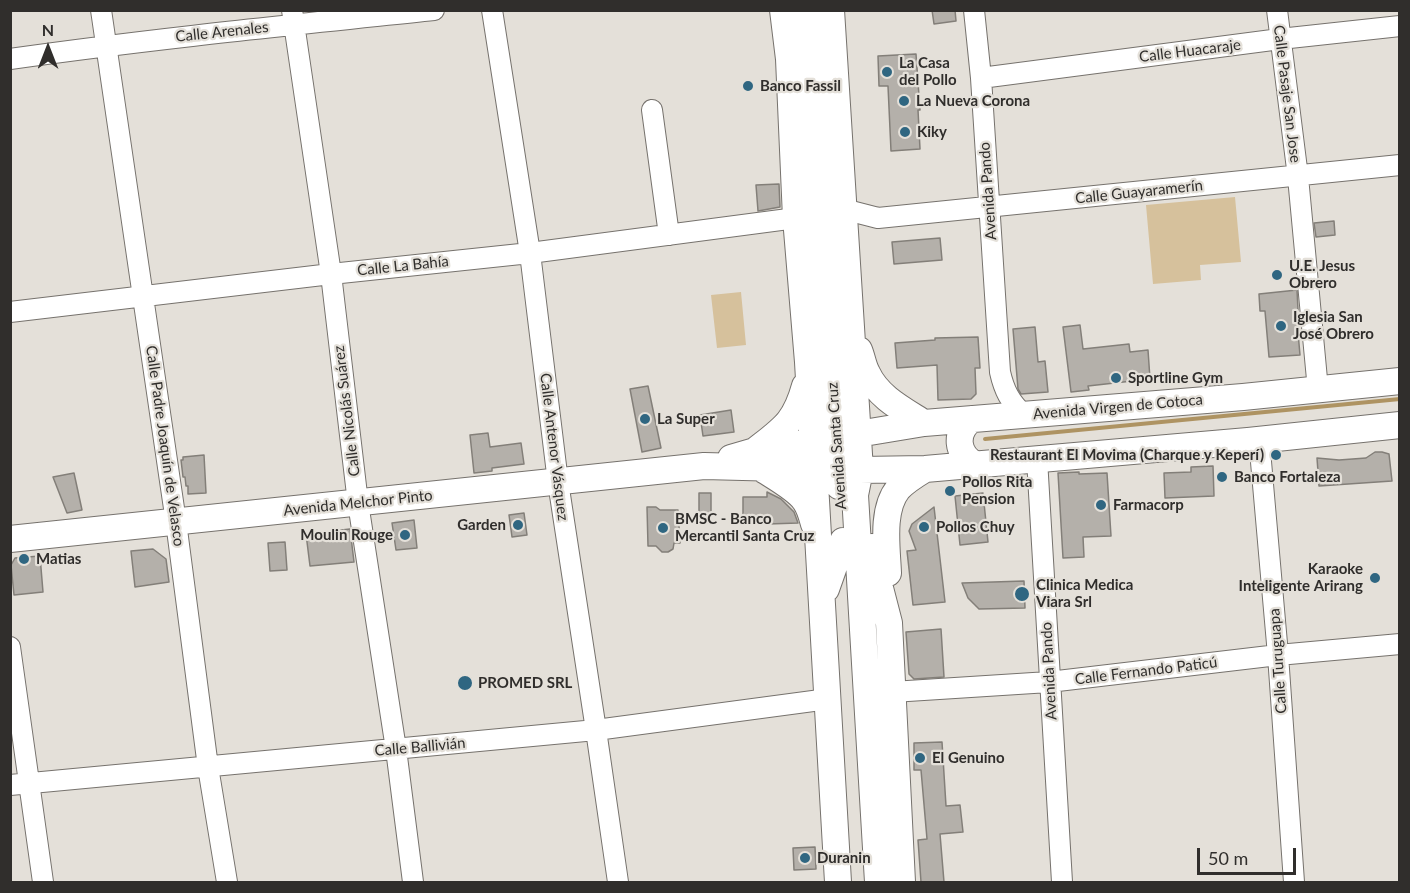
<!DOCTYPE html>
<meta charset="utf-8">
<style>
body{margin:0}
#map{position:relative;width:1410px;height:893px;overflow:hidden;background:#e4e0d9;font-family:Lato,sans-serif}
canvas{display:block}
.frame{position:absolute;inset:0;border:12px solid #302e2c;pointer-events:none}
.north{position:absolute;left:18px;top:18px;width:60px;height:60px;-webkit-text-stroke:4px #e4e0d9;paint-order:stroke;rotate:0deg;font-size:16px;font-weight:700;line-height:24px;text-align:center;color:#302e2c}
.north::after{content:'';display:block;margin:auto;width:21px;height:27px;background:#302e2c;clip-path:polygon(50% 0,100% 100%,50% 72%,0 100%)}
.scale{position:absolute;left:1197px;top:848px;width:99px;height:27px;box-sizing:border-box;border:3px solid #302e2c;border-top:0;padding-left:8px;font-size:18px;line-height:21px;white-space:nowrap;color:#302e2c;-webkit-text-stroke:4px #e4e0d9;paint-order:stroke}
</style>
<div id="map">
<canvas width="1410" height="893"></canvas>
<div class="frame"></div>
<div class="north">N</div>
<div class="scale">50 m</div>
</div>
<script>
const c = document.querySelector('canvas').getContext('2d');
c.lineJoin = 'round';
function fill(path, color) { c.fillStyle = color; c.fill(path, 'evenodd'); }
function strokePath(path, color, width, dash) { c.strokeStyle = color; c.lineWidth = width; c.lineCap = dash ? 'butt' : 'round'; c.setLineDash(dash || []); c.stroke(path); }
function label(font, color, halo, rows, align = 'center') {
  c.font = font + ' Lato,sans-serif'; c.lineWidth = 4.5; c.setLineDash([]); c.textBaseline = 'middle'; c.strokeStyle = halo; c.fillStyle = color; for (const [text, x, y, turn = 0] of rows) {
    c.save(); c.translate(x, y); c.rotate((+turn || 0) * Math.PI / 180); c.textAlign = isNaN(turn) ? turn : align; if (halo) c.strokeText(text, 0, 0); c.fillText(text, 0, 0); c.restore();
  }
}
fill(new Path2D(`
 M1235,197l6,65 -41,3 1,15 -48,4 -7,-79z
 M741,292l5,53 -29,3 -6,-53z`), '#d6c19c');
strokePath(new Path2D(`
 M985,439l415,-40`), '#ae9362', 4);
const building = new Path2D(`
 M932,10h23l1,11 -22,3z
 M916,54l4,56h-2l2,39 -29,2 -3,-65h-9l-1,-30z
 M779,184l1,23 -22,4 -2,-26z
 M1334,221l1,14 -19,2 -2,-14z
 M940,238l2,22 -48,4 -2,-22z
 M1297,290l1,20h-2l4,45 -31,2 -4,-46h-5l-1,-17z
 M1080,325l3,24 46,-5 1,8 18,-2 2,29 -62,7 1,4 -18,2 -8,-65z
 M1035,327l3,35 7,-1 3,31 -27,2 -3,-5 -5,-60z
 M978,337l2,31h-5l1,26 -5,5 -33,1 -1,-35 -40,3 -2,-25 40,-3v-2z
 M648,386l13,62 -19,4 -12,-63z
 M731,410l3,22 -31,4 -3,-21z
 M488,433l2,14 31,-4 3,21 -32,4v3l-18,2 -4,-38z
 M1375,452h7l7,2 3,27 -73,5 -2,-28 22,2 27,-2z
 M204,455l2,38 -18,1v-8h-2l-1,-9h-2l-2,-17h2v-3z
 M1213,466l1,30 -49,2 -1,-25 27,-1v-5z
 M1079,472v2l28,-1 4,63 -28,1 1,20 -21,1 -5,-85z
 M74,473l8,37 -15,3 -14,-36z
 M767,492l14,7 13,13 4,11 -30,1 -1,-5h-24v-22h24z
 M699,493h12v29h-12z
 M983,493l5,49 -28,3 -5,-49z
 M647,507h9l4,3h18l2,33h-6l-1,6 -5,3h-6l-6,-6h-8z
 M934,507l11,95 -32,3 -6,-54 9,-1 -7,-19 3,-7z
 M524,513l3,22 -15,2 -3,-22z
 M414,520l3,28 -21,2 -4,-27z
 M350,529l4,33 -44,4 -4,-32z
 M285,542l2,28 -17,1 -2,-28z
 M153,549l13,10 3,23 -34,5 -4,-36z
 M40,556l3,36 -29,3 -3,-30 4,-7z
 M1024,581l1,27 -46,1 -11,-11 -6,-15z
 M941,629l3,48 -30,2 -5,-5 -3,-42z
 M942,742l4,64 14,-1 3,27 -23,2 4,48h-23l-3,-42 9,-1 -6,-69h-7v-27z
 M815,847l1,22 -22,1 -1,-22z`);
fill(building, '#b4b0aa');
strokePath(building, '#837f79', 1.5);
const minor = new Path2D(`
 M101,10l75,512 32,245 19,115
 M292,10l39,264 27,229 38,246 17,133
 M492,10l38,243 28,229 38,248 22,152
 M974,10l7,68 19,294c4,18 10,30 24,43
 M1277,10l21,167 20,213
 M10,59c141,-20 282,-34 424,-49
 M981,78l299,-39 120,-13
 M652,110l17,125
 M843,209l35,9 522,-53
 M10,312l321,-38 199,-21 266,-35
 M1259,439l19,216 16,227
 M1037,459l25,423
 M10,647l33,235
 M892,692l157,-10 229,-27 122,-11
 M10,785l586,-55 232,-31`);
const major = new Path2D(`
 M783,10l6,49 7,159 12,144 30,520
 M805,10l25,315 9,161
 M831,10l29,460 -5,25 23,387
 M859,350c3,7 4,16 8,23 11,24 35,36 57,50
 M972,419c-18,13 -16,36 4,46
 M756,450c28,-22 39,-28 49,-64
 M731,458l24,-7 169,-28 319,-26 157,-16
 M761,468c12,8 36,21 44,33 5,7 7,16 9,23
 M10,539l694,-73 156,4 65,-1 323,-28 152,-16
 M872,547v10l17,66 13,259
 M888,573c-1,-25 -7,-63 10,-84 7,-8 17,-14 27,-20
 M826,589l17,-48`);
strokePath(minor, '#76726d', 22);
strokePath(major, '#76726d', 28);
strokePath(minor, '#fff', 20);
strokePath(major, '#fff', 26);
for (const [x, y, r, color] of [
 [887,72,6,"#2f6681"],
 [748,86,6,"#2f6681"],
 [904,101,6,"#2f6681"],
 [905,132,6,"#2f6681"],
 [1277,275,6,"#2f6681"],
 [1281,326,6,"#2f6681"],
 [1116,378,6,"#2f6681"],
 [645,419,6,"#2f6681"],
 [1276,455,6,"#2f6681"],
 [1222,477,6,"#2f6681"],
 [950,491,6,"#2f6681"],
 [1101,505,6,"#2f6681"],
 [518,525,6,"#2f6681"],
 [924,527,6,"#2f6681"],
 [663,528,6,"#2f6681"],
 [405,535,6,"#2f6681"],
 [24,559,6,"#2f6681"],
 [1375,578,6,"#2f6681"],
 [1022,594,8,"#2f6681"],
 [465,683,8,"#2f6681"],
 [920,758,6,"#2f6681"],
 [805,858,6,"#2f6681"]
]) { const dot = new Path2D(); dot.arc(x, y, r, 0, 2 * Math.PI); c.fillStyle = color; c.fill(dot); strokePath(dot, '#e4e0d9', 2); }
label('15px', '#302e2c', '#e4e0d9', [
 ["Calle Arenales",222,32,-6],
 ["Calle Huacaraje",1190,51,-7],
 ["Calle Pasaje San Jose",1287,94,83],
 ["Avenida Pando",988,191,-94],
 ["Calle Guayaramerín",1139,192,-6],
 ["Calle La Bahía",403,266,-6],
 ["Avenida Virgen de Cotoca",1118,407,-5],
 ["Calle Nicolás Suárez",347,411,-97],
 ["Calle Padre Joaquín de Velasco",165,446,82],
 ["Avenida Santa Cruz",837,446,-94],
 ["Calle Antenor Vásquez",554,447,83],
 ["Avenida Melchor Pinto",358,503,-6],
 ["Calle Turuguapa",1278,661,-94],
 ["Avenida Pando",1049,671,-93],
 ["Calle Fernando Paticú",1146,671,-7],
 ["Calle Ballivián",420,747,-5]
]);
label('bold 15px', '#302e2c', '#e4e0d9', [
 ["La Casa",899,63],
 ["del Pollo",899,80],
 ["Banco Fassil",760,86],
 ["La Nueva Corona",916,101],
 ["Kiky",917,132],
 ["U.E. Jesus",1289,266],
 ["Obrero",1289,283],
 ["Iglesia San",1293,317],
 ["José Obrero",1293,334],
 ["Sportline Gym",1128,378],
 ["La Super",657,419],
 ["Restaurant El Movima (Charque y Keperí)",1264,455,"right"],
 ["Banco Fortaleza",1234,477],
 ["Pollos Rita",962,482],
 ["Pension",962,499],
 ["Farmacorp",1113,505],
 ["BMSC - Banco",675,519],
 ["Mercantil Santa Cruz",675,536],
 ["Garden",506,525,"right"],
 ["Pollos Chuy",936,527],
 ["Moulin Rouge",393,535,"right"],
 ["Matias",36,559],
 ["Karaoke",1363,569,"right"],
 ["Inteligente Arirang",1363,586,"right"],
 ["Clinica Medica",1036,585],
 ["Viara Srl",1036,602],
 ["PROMED SRL",478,683],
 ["El Genuino",932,758],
 ["Duranin",817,858]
], 'left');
</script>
